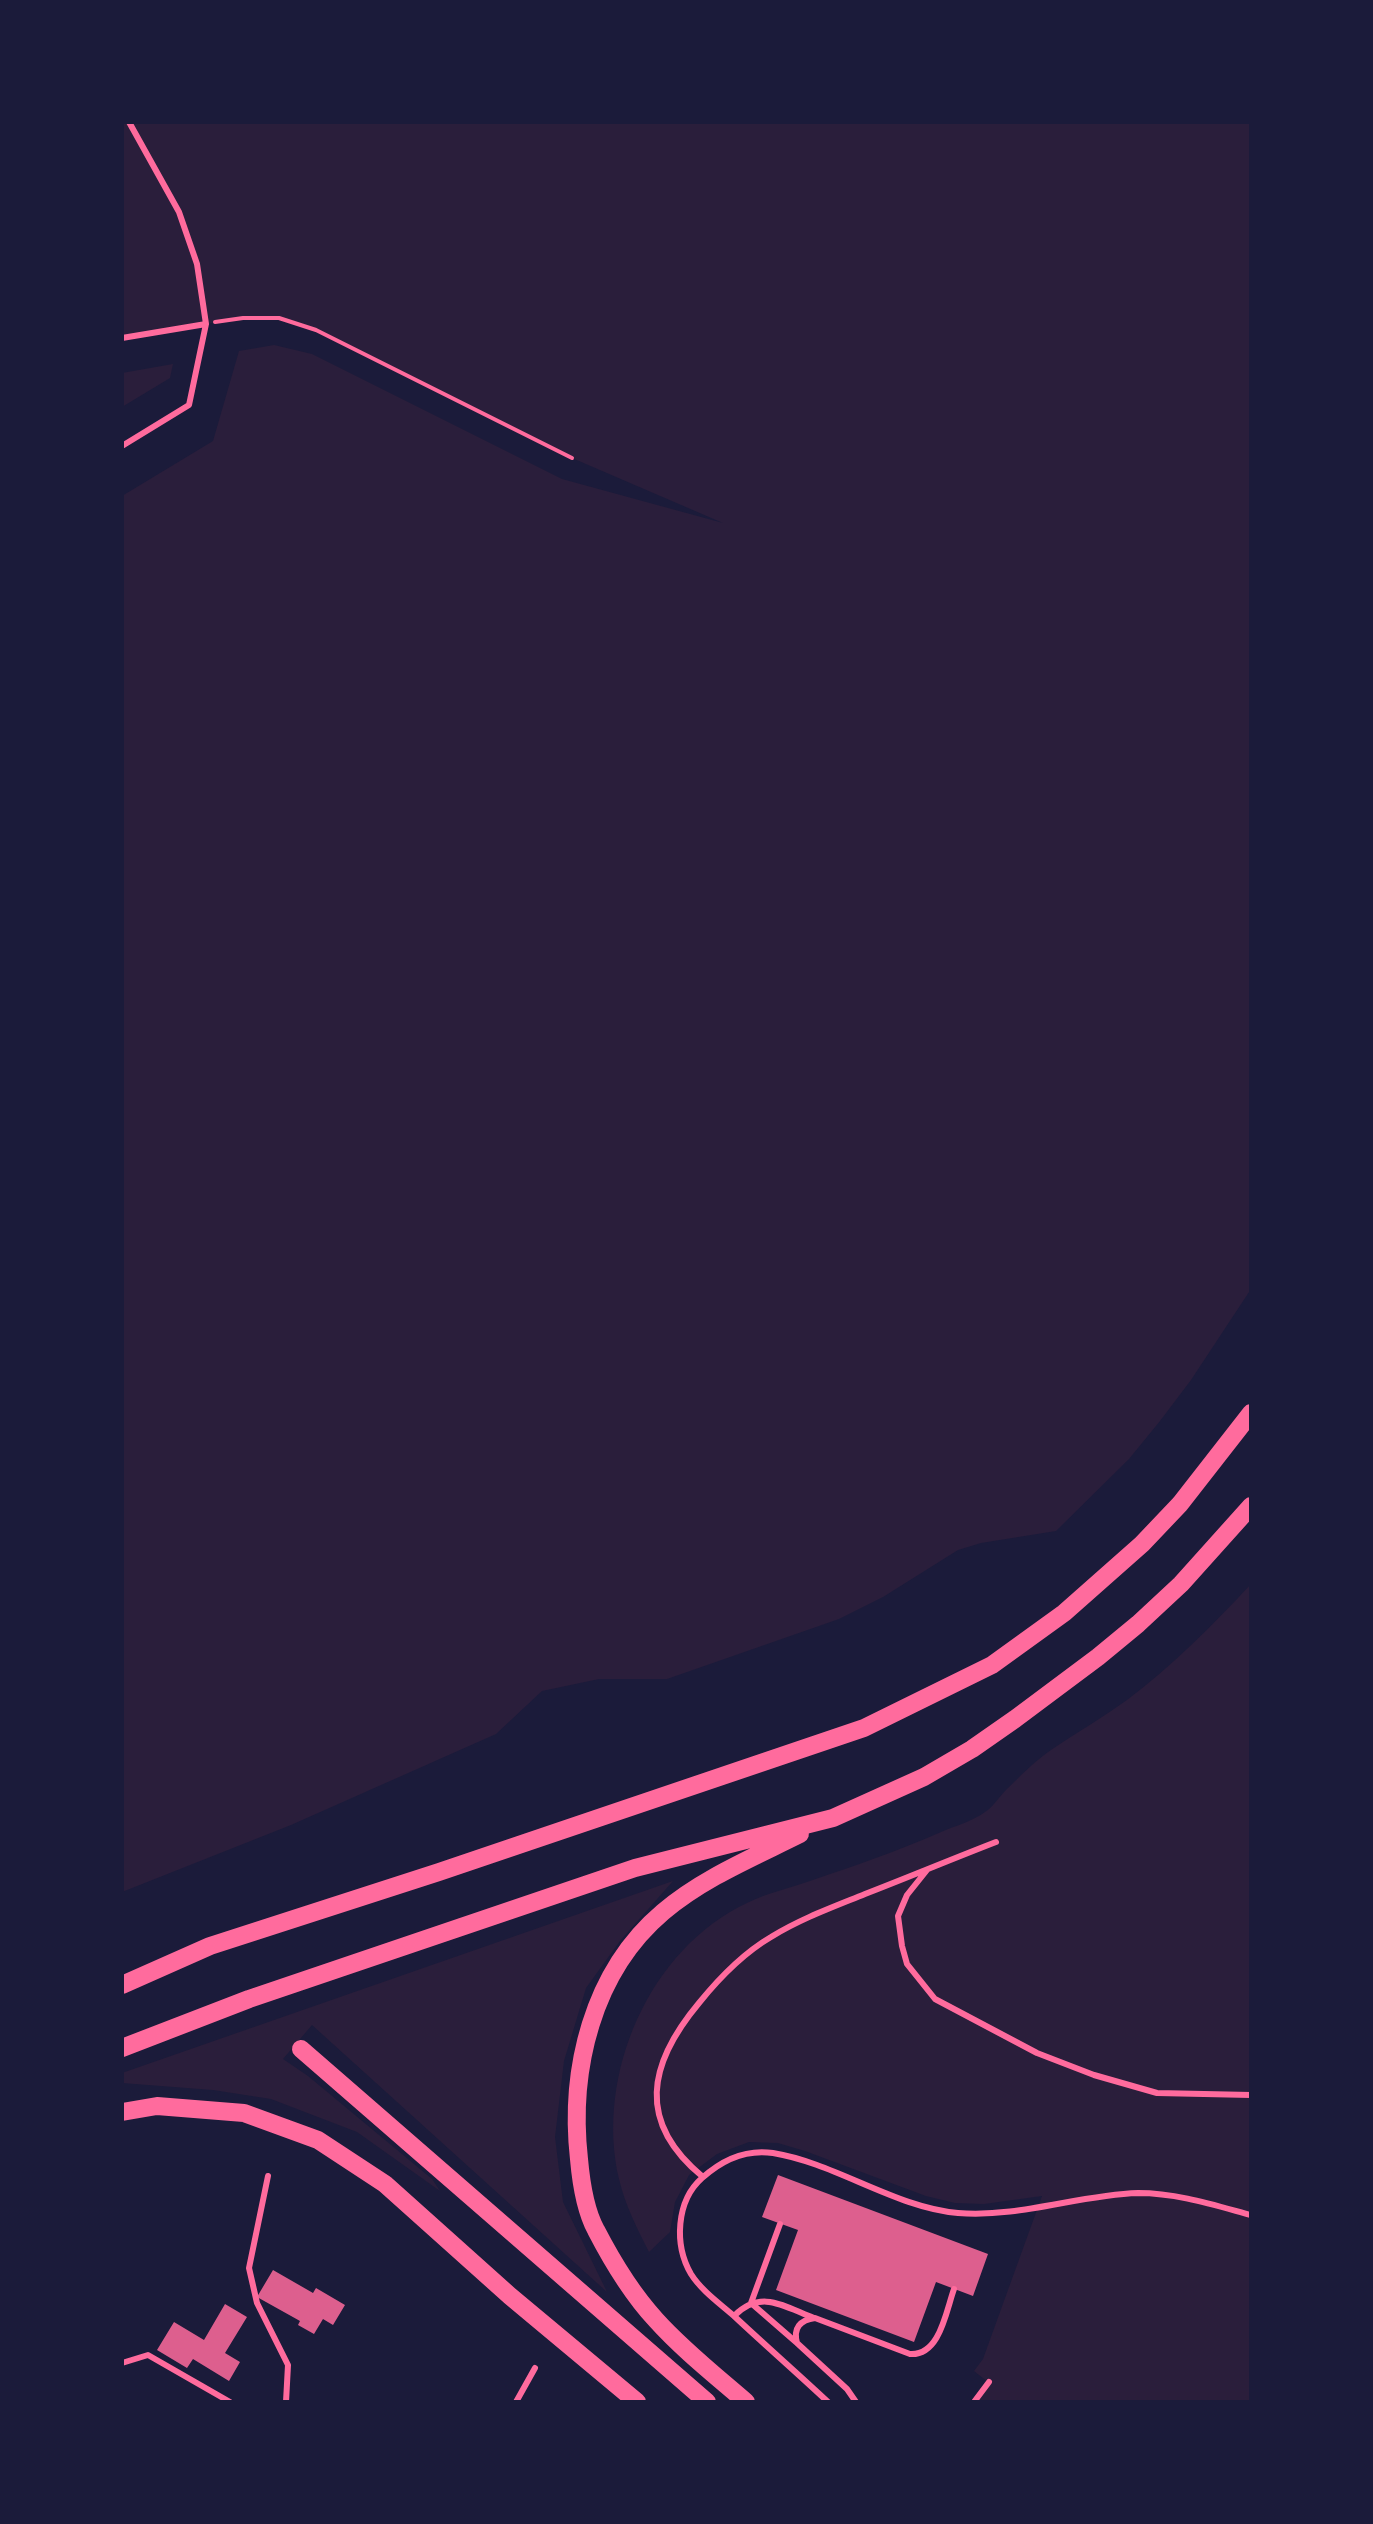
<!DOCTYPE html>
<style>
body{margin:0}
#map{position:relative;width:1373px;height:2524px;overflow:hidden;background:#1b1b3a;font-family:Literata,serif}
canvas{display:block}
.frame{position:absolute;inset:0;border:124px solid #1b1b3a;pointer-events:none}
</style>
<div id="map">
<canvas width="1373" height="2524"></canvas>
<div class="frame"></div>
</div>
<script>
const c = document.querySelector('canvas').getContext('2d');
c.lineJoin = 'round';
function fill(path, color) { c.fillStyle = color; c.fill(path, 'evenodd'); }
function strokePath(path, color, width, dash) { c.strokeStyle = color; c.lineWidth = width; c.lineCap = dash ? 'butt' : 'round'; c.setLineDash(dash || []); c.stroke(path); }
fill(new Path2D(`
 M122,122h1129v1167l-60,91 -31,41 -31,38 -73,72 -75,12 -23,7 -75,47 -44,22 -172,60h-68l-57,12 -46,43 -205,91 -169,67v-1396l91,-55 26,-90 35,-6 38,9 250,125 161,44 -151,-65 -256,-128 -37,-12h-37l-120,20z
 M173,364l-3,14 -48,29v-34z
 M1251,1584v818h-277l14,-20 -14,-11 9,-12 59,-163 -58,8 -29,-1 -29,-7 -121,-45 -27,-8 -29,-1 -32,12 -28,21 -14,27 -5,30 -21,20c-12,-24 -24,-47 -30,-73 -24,-104 30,-230 128,-276 20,-10 43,-15 63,-22 44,-15 88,-30 131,-49 14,-6 32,-11 44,-20 8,-5 14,-15 21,-22 14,-14 29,-29 45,-40 25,-17 51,-32 76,-50 45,-34 85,-74 124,-116z
 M673,1881l-53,60 -34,47 -22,73 -9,76 8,65 44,90 -295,-267 -29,34 25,17 124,103 8,12 -83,-59 -86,-33 -58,-9 -91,-7v-10z`), '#2a1e3b');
fill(new Path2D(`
 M778,2175l210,79 -15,42 -37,-14 -22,60 -138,-52 22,-60 -36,-13z
 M273,2270l40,23 3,-5 29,17 -12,20 -10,-6 -9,15 -16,-9 2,-4 -43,-24z
 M225,2304l22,13 -22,36 15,9 -11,19 -36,-22 -6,9 -30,-18 17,-28 30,18z`), '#dd5f8e');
strokePath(new Path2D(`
 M215,322l28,-4h36l37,12 256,128`), '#ff6b9d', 4);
strokePath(new Path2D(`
 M122,338l84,-14
 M122,446l67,-41 17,-81 -9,-60 -18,-52 -50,-90
 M927,1870l-20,25 -9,21 4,30 5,18 28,35 102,54 57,22 63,18 94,2
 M268,2176l-19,92 8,35 31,62 -2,37
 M703,2177c-67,-55 -55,-113 -4,-174 21,-26 43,-49 72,-66 29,-18 62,-30 94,-43 44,-17 87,-35 131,-52
 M780,2224l-29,79 46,40
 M734,2316c27,-27 49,-10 80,2
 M122,2363l26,-8 82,47
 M516,2402l19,-34
 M828,2402c-31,-29 -63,-57 -94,-86 -15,-13 -33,-26 -43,-42 -17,-29 -15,-73 11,-96 20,-18 44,-29 71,-25 62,10 123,55 185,60 61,5 120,-18 180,-20 39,0 76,12 113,22
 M856,2402l-9,-13 -50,-46c-4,-15 3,-23 18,-25l95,36c30,2 36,-43 44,-65
 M974,2402l15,-20`), '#ff6b9d', 6);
strokePath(new Path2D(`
 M122,1985l88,-39 229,-74 425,-144 128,-63 72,-52 78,-69 38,-40 71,-91
 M122,2048l127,-49 386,-131 198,-50 91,-41 48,-28 43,-30 83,-62 40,-33 43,-40 70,-78
 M301,2049l406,353
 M122,2112l35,-6 87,7 74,27 67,44 125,112 127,106
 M746,2402c-30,-26 -63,-52 -90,-82 -24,-26 -44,-59 -60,-90 -11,-20 -15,-48 -17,-71 -10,-89 13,-187 84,-247 40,-34 91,-55 137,-78`), '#ff6b9d', 18);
</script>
